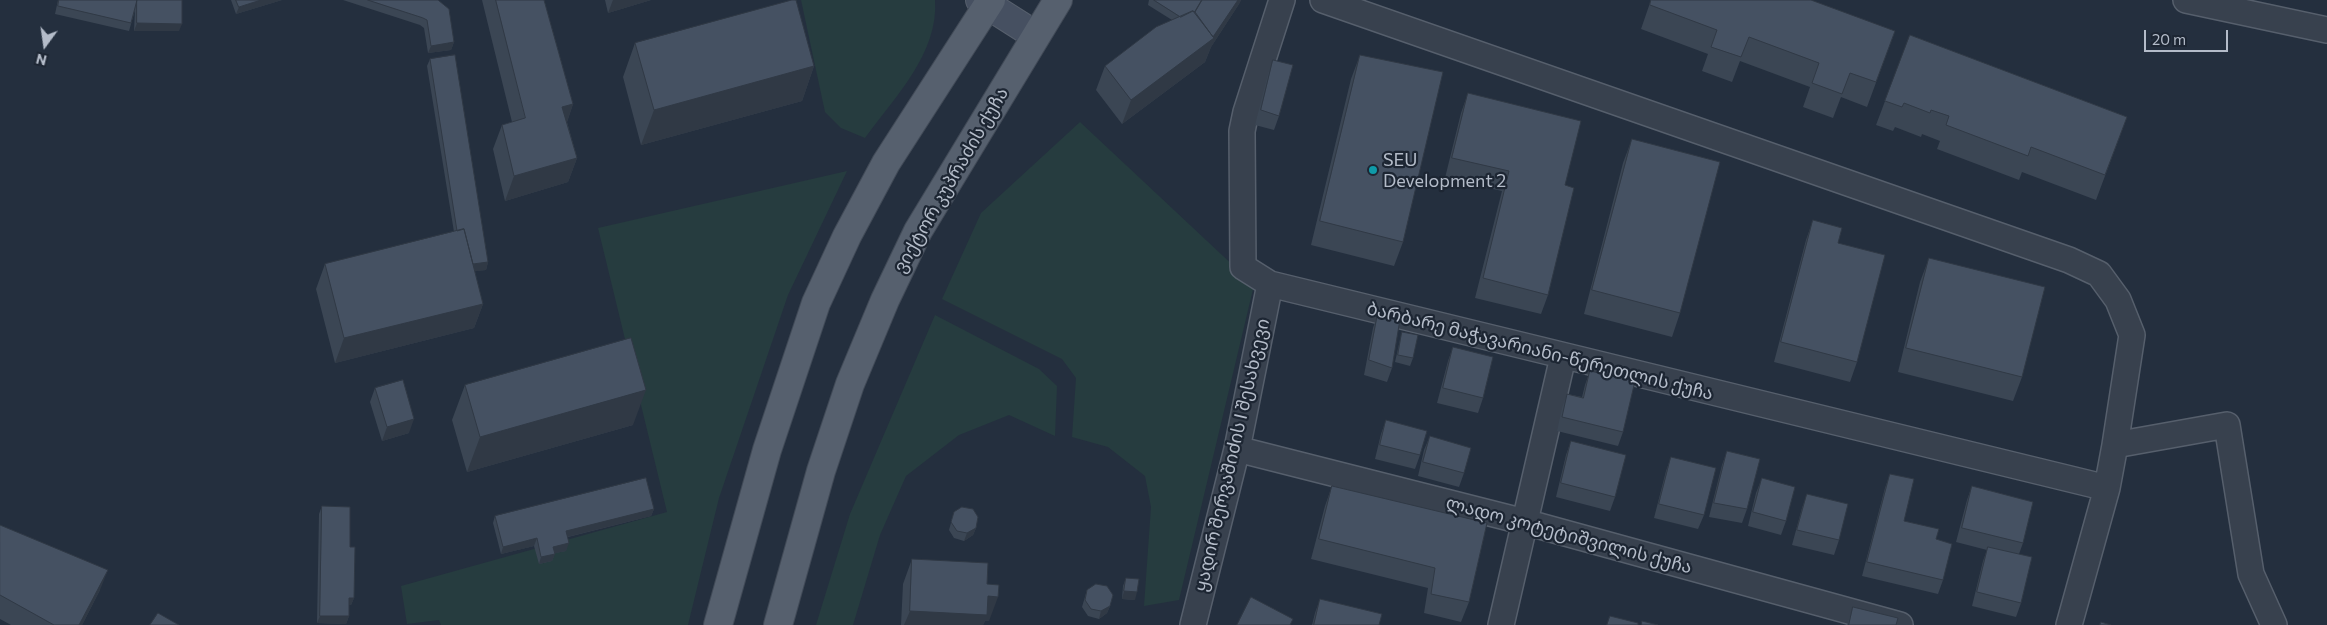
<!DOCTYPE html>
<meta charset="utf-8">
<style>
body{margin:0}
#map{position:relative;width:2327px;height:625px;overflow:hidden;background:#242f3e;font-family:Commissioner,sans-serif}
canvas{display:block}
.north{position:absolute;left:20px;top:20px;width:50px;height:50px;-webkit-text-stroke:4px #1d2633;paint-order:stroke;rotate:194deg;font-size:14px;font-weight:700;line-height:20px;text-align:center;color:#b4bcc9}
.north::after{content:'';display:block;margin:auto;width:18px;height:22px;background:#b4bcc9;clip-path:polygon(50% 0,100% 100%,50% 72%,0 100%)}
.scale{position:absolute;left:2144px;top:30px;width:84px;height:22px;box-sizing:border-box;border:2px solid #b4bcc9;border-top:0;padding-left:6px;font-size:15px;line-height:18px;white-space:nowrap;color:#b4bcc9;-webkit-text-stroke:4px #1d2633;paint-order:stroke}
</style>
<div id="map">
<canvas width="2327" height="625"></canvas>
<div class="north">N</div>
<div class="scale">20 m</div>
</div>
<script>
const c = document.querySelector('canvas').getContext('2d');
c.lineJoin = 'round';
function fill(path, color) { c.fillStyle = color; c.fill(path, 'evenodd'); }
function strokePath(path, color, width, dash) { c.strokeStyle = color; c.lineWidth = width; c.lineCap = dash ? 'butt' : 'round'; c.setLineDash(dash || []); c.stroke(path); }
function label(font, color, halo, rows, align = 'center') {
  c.font = font + ' Commissioner,"Noto Sans Georgian",sans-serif'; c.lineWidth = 4.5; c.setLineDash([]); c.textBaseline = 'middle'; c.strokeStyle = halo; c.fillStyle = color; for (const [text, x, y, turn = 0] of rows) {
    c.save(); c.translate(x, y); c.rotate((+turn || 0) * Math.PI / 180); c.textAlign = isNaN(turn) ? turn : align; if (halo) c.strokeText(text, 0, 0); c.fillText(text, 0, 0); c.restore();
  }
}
fill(new Path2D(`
 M801,0h134c4,53 -41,98 -70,138l-24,-10 -16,-16z
 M1080,122l174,163 -75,315 -35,6 7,-99 -6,-31 -37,-29 -36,-10 4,-59 -14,-19 -120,-60 39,-86z
 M847,171l-59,124 -69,203 -31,127h-247l-2,-5 -32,4 -6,-38 266,-74 -69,-284z
 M935,315l104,54 18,17 -2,50 -46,-21 -50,20 -53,41 -26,59 -27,90h-37l34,-111z`), '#263c3f');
const street = new Path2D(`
 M1282,0l-36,112 -4,19 1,136 27,17 837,204
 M1323,0l746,260 30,14 19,26 14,35 -17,110 112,-20 24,149 23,51
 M2186,0l141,30
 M1237,449l288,73 375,103
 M1193,625l44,-176 33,-165
 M1501,625l62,-268
 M2069,625l38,-137 8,-43`);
const secondary = new Path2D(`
 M980,0l55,35`);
const primary = new Path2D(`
 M718,625l49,-175 49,-147 31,-67 39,-73 105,-163
 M778,625l43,-154 29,-87 35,-84 33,-69 140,-231`);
strokePath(street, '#565f6c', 28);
strokePath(secondary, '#565f6c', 30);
strokePath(primary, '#414a57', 30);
strokePath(street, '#38414e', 25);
strokePath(secondary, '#465061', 28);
strokePath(primary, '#56606e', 28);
fill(new Path2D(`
 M58,0h124l-3,31h-45l1,-21 -6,21 -74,-17z
 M231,0h51l-46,14z
 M343,0h95l16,42 -3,8 -23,3 -4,-25 -4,-3z
 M482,0h62l29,104 -6,18 10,36 -9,24 -63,19 -12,-52 9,-24 10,-3z
 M605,0h46l-43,13z
 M1149,0h92l-2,4 -28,43 -6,15 -83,62 -26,-34 9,-24 67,-46 -24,-15z
 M1651,0l244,31 -28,76 -26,-10 -8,21 -30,-11 7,-20 -70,-26 -8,21 -30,-11 6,-17 -67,-25z
 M1910,35l217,82 -31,83 -74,-28 -3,8 -82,-31 3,-8 -18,-7 -1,3 -26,-10 -2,4 -17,-6z
 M635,43l179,23 -12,35 -161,44 -18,-68z
 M1360,55l43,187 -9,24 -83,-21 40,-166z
 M430,59l58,203 -2,8 -12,1 9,33 -9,24 -139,35 -19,-74 9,-25 129,-32 -27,-166z
 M1273,60l6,56 -5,14 -19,-5 13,-51z
 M1468,93l97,92 -17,110 -7,19 -66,-16 27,-107 -57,-13 16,-65z
 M1632,139l48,174 -8,24 -88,-23 39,-151z
 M1813,220l25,23 19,119 -7,20 -76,-20 32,-122z
 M1929,258l93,119 -9,24 -115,-29 22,-90z
 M1378,313l14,55 -5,14 -23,-7 9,-47z
 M1402,332l11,26 -3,8 -15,-4 5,-22z
 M1453,347l30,51 -5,15 -41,-10 11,-42z
 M1590,371l33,61 -5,14 -61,-15 5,-23 5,-14 15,3 3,-12z
 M465,385l168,40 -166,47 -15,-52z
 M375,388l34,45 -27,8 -12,-39z
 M1386,420l34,35 -5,14 -40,-10 6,-25z
 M1430,436l34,37 -5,14 -41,-11 6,-26z
 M1571,441l44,56 -5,14 -54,-14 10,-42z
 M1727,451l20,58 -5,14 -33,-6 13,-52z
 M1671,457l33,58 -6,14 -44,-11 12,-47z
 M1890,474l14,47 32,18 7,41 -5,14 -76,-18 23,-88z
 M1762,478l24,43 -5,14 -33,-9 8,-33z
 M1332,486l155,37 -18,79 -8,20 -37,-9 4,-25 -117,-29 14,-53z
 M1972,486l51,57 -4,11 2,49 -5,14 -44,-11 11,-45 4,-11 -31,-8 11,-42z
 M1807,494l32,46 -5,15 -42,-10 10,-37z
 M322,506l28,41 4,51 -3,7h-2v11l-3,8 -29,-1 2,-109z
 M654,509l-3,7 -83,21 -2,14 -11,2 -3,8 -13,3 -5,-18 -33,8 -8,-31 2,-7z
 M954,512l22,16 -3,7 -9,6 -10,-3 -5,-8z
 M0,525l100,65 -18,35h-71l-11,-6z
 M912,559l75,25 2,37h-4l-2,4h-82l2,-41z
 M1126,578l9,22 -13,-1 1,-13z
 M1087,590l23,16 -3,7 -8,6 -11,-3 -6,-9z
 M1320,599l59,26h-67l3,-12z
 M1853,607l43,18h-49z`), '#3b4654');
fill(new Path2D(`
 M261,0h21l-46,14 3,-7z
 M613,0h38l-43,13z
 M1238,0h3l-2,4 -28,43 -6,15 -83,62 9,-24z
 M137,23l45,1 -3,7h-45z
 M454,42l-3,8 -23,3 3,-7z
 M814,66l-12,35 -161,44 13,-35z
 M573,104l-8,24 -3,-21z
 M577,158l-9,24 -63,19 9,-25z
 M488,262l-2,8 -26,3 3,-7z
 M483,304l-9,24 -139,35 9,-25z
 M646,390l-13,35 -166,47 13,-35z
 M414,419l-5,14 -27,8 5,-14z
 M654,509l-3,7 -88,22 3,-7z
 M976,528l-3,7 -9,6 3,-8z
 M537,538l-3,8 -33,8 2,-7z
 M569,543l-3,8 -15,3 2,-7z
 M555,554l-3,7 -13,3 2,-7z
 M108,570l-8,20 -18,35h-3z
 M1124,591l13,1 -2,8 -13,-1z
 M988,596l10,1 -9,24h-4l-2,4h-79l6,-14z
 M349,598h5l-3,7h-5z
 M1110,606l-3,7 -8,6 2,-8z
 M320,616h29l-3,8 -29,-1z`), '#303945');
const building = new Path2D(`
 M59,0h78l-6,23 -73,-17z
 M137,0h45v24l-45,-1z
 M236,0h25l-22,7z
 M368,0h70l11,9 5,33 -23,4 -4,-26 -4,-2z
 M496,0h48l29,104 -11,3 15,51 -63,18 -12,-51 23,-7z
 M792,0h4l18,66 -160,44 -19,-67z
 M1154,0h48l-7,12 -2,-1 -12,6z
 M1202,0h36l-25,37 -18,-25z
 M1651,0h160l84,31 -19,51 -26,-9 -8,21 -30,-11 7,-20 -70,-26 -8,20 -30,-10 6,-17 -67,-25z
 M1193,11l21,27 -83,62 -26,-34 51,-39z
 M1910,35l217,82 -22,58 -74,-28 -3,9 -82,-31 3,-9 -18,-6 -1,3 -26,-10 -2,4 -17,-6z
 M455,55l33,207 -15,2 -9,-35 -7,2 -27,-172z
 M1360,55l83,17 -40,170 -83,-21z
 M1273,60l20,5 -14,51 -18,-6z
 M1468,93l113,28 -16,64 9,3 -26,107 -65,-17 26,-107 -57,-13z
 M1632,139l88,23 -40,151 -88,-23z
 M1813,220l29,8 -4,15 47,12 -28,107 -76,-20z
 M464,229l19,75 -139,34 -19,-74z
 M1929,258l116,29 -23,90 -116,-29z
 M1378,313l22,6 -8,49 -23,-8z
 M1402,332l16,3 -5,23 -15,-3z
 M631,338l15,52 -166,47 -15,-52z
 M1453,347l40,10 -10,41 -40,-10z
 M1590,371l45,10 -12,51 -61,-15 5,-23 16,4z
 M403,380l11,39 -27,8 -12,-39z
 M1386,420l41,11 -7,24 -40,-10z
 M1430,436l41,12 -7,25 -41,-11z
 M1571,441l55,14 -11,42 -54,-14z
 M1727,451l33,8 -13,50 -33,-6z
 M1671,457l45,11 -12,47 -45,-11z
 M1890,474l24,5 -10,42 35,8 -3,10 16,5 -9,36 -76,-18z
 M646,478l8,31 -88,22 3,12 -16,4 2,7 -14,3 -4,-19 -34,9 -8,-31z
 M1762,478l33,9 -9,34 -33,-9z
 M1332,486l155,37 -18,79 -38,-8 4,-26 -116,-29z
 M1972,486l61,16 -10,41 -61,-15z
 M1807,494l41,10 -9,36 -42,-10z
 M322,506l28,1v40h5l-1,51h-5v18h-29z
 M962,507l11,2 5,8 -2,11 -9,5 -10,-2 -6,-9 3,-10z
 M0,525l108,45 -29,55h-25l-54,-30z
 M1988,547l44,10 -11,46 -44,-11z
 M912,559l76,4 -1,21 12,1 -1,12 -10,-1 -1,19 -77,-4z
 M1126,578l13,1 -2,13 -13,-1z
 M1096,584l11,2 6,9 -3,11 -9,5 -10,-2 -6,-9 2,-10z
 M1251,597l42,22 -3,6h-53z
 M1320,599l62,15 -3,11h-65z
 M1853,607l45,11 -2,7h-47z
 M158,613l21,12h-29z
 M1610,616l28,7v2h-31z
 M1642,621l16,4h-16z
 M2101,622l10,3h-11z`);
fill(building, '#455162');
strokePath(building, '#303945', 1);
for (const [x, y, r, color] of [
 [1373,170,5,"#0f9aa8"]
]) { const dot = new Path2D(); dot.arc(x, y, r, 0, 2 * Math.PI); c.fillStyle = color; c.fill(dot); strokePath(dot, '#1d2633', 2); }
label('18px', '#b4bcc9', '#1d2633', [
 ["SEU",1383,160],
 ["Development 2",1383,181]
], 'left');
label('18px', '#b4bcc9', '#1d2633', [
 ["ვიქტორ კუპრაძის ქუჩა",951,180,-60],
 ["ბარბარე მაჭავარიანი-წერეთლის ქუჩა",1540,351,14],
 ["ყადირ შერვაშიძის I შესახვევი",1232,455,-77],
 ["ლადო კოტეტიშვილის ქუჩა",1569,535,15]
]);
</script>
